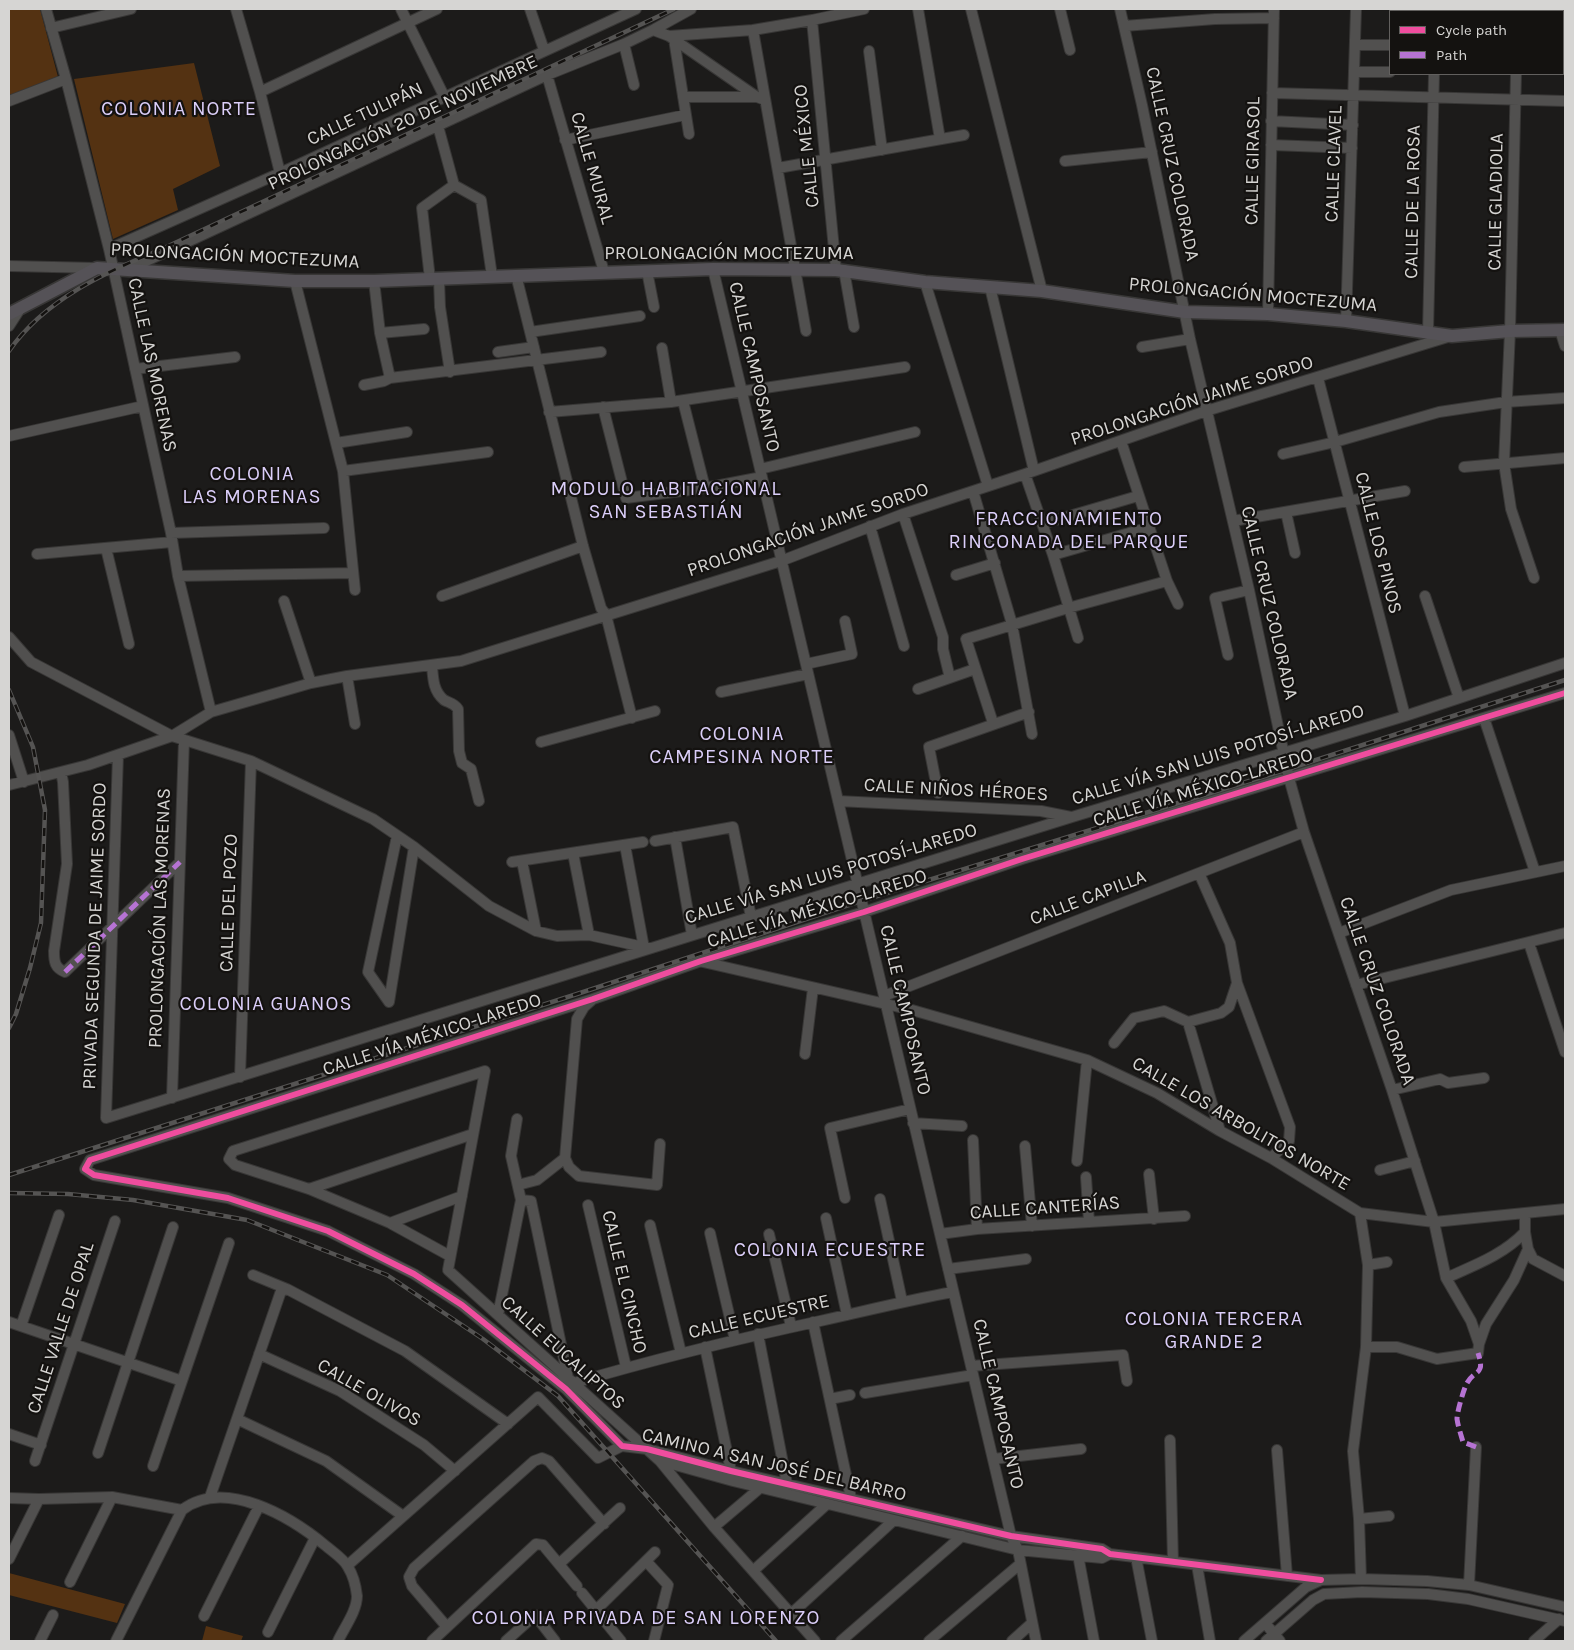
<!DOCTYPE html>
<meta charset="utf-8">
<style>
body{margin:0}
#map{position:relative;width:1574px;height:1650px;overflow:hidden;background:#1c1b1a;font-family:Karla,sans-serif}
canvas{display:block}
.frame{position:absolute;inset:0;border:10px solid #d6d5d3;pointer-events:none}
.legend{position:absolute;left:1389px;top:10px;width:175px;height:65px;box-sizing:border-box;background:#141210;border:1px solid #62605e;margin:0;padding:6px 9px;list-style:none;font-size:15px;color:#d6d5d3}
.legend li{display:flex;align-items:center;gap:10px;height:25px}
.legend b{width:25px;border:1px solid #62605e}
</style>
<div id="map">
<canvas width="1574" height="1650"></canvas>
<div class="frame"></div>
<ul class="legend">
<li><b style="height:6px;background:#ef4d9e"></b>Cycle path</li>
<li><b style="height:6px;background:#b673d3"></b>Path</li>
</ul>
</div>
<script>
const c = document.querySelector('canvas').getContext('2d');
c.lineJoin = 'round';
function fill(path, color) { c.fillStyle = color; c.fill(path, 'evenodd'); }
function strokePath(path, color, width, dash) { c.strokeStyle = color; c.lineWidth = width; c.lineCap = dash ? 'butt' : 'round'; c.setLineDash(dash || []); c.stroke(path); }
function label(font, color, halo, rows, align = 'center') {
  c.font = font + ' Karla,sans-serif'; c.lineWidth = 4.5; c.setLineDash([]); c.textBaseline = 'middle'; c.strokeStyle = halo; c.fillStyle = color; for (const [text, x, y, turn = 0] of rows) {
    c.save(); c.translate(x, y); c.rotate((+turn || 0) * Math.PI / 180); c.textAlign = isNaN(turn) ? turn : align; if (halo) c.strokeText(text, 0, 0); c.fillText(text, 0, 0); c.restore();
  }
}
fill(new Path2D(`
 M9,9h31l18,68 -49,19z
 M194,63l26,103 -47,23 5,21 -65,29 -39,-160z
 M9,1573l116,31 -8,19 -108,-28z
 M206,1626l37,10 -2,5h-39z`), '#543212');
const minor = new Path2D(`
 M46,9l20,70 43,170 62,284 7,43 33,136
 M236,9l24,83 20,81
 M401,9l43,87
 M530,9l14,41
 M918,9l22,130
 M971,9l71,282
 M1060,9l10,41
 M1120,9l22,96 48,234 59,251 40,188 15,54 88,258 42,132 12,56 25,43 8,23 -1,9 -41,6 -40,-12h-31
 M1435,11v-2
 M1518,11v-2
 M812,20l24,250
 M1124,26l91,-7 59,-1
 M51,28l80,-19
 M653,30l16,6 84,-6 59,-10 52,-11
 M753,30l53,301
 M669,36l88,61 8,3
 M674,39l15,95
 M624,44l10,41
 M1355,45h35
 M869,51l13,99
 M1354,72h36
 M1516,74l-6,257 -6,132 7,46 23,69
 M547,75l57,197
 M260,92l177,-83
 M1272,93l293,8
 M683,97h74
 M9,101l57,-22
 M1271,121l82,4
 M438,126l16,59 27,15 11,76
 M565,140l120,-25
 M1271,145l81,3
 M1065,161l87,-9
 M778,168l186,-33
 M109,249l171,-76 356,-164
 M9,266l88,2
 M129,269l418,-194 77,-31 29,-14 38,-21
 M713,269l298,1267 7,14 18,91
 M844,270l10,57
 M647,271l7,36
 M516,275l67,271 18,62 5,7 26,103
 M430,279l-8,-71 32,-23
 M439,279l1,28 10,65
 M295,281l48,190 12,119
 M374,281l6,52 10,45
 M925,282l63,204
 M990,287l44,184
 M1268,314l6,-305
 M1346,321l10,-312
 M9,326l11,-17
 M1560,330l5,16
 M530,332l110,-16
 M1428,332l6,-258
 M380,333l44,-4
 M1142,347l48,-8
 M662,348l9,54
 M498,352l36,-5
 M135,369l100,-12
 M1318,378l87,338
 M364,385l20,-4 6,-3 211,-26
 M683,401l22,87
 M603,407l23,91 79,-10 57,-11
 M549,412l122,-10 234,-35
 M9,436l134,-30
 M1121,441l46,140 11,23
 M336,443l71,-11
 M1283,454l52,-12 104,-30 67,-10 59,-4
 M1464,467l101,-9
 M760,469l155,-37
 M343,471l145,-19
 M1025,474l28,81 25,83
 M973,491l39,133 20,110
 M1286,512l9,41
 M903,514l40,123v12l7,29
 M1233,521l172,-30
 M1042,524l96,-28
 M870,526l34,120
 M171,533l153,-5
 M106,548l23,96
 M37,554l135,-12
 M1053,555l97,-28
 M956,575l39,-12
 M178,576l175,-3
 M442,596l141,-50
 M1425,596l34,102
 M284,601l27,82
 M9,637l22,25 141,74 79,25 122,58 41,28 75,59 47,25 21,5 32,-1 59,13
 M1228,655l-13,-57 34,-8
 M806,664l46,-10 -7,-33
 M432,665c1,13 1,26 12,35 5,3 10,3 14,9l1,42 3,12 9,6 8,32
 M347,676l8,48
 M918,689l57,-20
 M721,692l87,-18
 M1484,718l51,154
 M993,723l-27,-84 102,-31 99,-27
 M9,735l15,47
 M541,742l114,-31
 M118,755l-12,363 966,-301 333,-101 160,-53
 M61,772l2,10 4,82 -13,87c0,11 1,17 11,21l115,-110
 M9,785l79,-20 84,-29 39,-24 100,-29 36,-7 114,-15 320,-100 122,-47 122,-40 181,-63 245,-75
 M938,793l-9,-46 100,-35
 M838,801l203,10 30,6
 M675,837l17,98
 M655,841l78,-14 18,90
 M625,845l19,103
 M573,853l16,82
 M522,861l14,70
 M512,862l131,-20
 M1199,873l31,70 7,40 53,144 -1,14 -18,17
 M1339,933l112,-43 114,-24
 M1529,943l36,109
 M703,962l209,48 175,50 70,33 63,38 51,27 89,55 74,9 131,-13
 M1356,985l209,-52
 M884,996l420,-164
 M593,999l-9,8 -7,12 -12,139 4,9 10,9 78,9 3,-41
 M389,1002l-21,-30 29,-136
 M389,1002l25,-155
 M1188,1022l32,109
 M1114,1043l20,-25 30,-7 24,11 33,-9 8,-6 8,-24
 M805,1054l8,-66
 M240,1077l11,-316
 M1392,1090l48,-11 8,4 36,-5
 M172,1098l12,-358
 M913,1123l49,3
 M973,1140l4,89
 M1025,1146l7,80
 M1077,1161l10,-101
 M1380,1170l35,-9
 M1149,1174l5,45
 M1086,1177l3,45
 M518,1185l19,-5 28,-22
 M309,1189l164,-55
 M845,1198l-15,-70 80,-19
 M880,1199l22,102
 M521,1200l10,1 37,177
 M588,1205l38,162
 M1360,1213l8,52 -2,82 -13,104 6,68 2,60
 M826,1218l21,97
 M390,1223l72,-27
 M650,1225l31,128
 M710,1233l25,107
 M769,1234l22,92
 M940,1234l37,-5 208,-13
 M1528,1249l5,10 32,17
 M450,1256l-60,-33 -81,-34 -74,-24 -6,-6 4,-8 252,-80 -37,199 212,191 54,66 101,114
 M1368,1265l19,-3
 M948,1269l78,-10
 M253,1275l34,14
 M1446,1278c29,-13 57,-23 79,-46v-19
 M498,1315l23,-115 -10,-44 6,-37
 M9,1322l173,59
 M813,1322l38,176
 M21,1326l38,-111
 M758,1334l29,150
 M1479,1344l7,-20 28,-44 14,-31 -3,-17
 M705,1347l26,124
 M259,1354l81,37 84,54 31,26
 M971,1366l152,-11 4,26
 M574,1383c81,-24 163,-44 246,-62 45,-10 89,-21 133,-29
 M865,1393l108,-18
 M830,1399l20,-4
 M237,1419l89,42 77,55
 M9,1434l32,11
 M1170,1440l3,122
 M1277,1450l10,126
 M98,1453l75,-226
 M993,1459l88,-10
 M35,1461l80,-240
 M661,1461l72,20 285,69 84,8 8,-4
 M153,1466l76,-223
 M210,1497l71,-206 6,-2 118,62 103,73
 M9,1498l30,1 73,-2 70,13
 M1359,1519l30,-3
 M714,1527l46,-39
 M1078,1555l16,86
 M1136,1557l16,84
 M9,1559l30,-60
 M646,1561l22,24 -14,56
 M559,1564l61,-56
 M348,1565l190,-168 60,61 24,-12
 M1197,1565l13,76
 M753,1571l74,-67
 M1321,1580l-211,-26 -8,-5 -91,-13 -280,-65 -84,-22 -25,-3 -56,-57 -104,-84 -48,-31 -86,-43 -100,-33 -134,-23 -9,-6 5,-9 503,-161 108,-38 163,-49 158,-53 543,-166
 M70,1582l42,-85
 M1469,1585l7,-138
 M582,1593l39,48
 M596,1610l59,-58
 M791,1614l103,-94
 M204,1616l55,-110
 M1265,1623l15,18
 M447,1627l-35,-41 -3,-9 5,-9 120,-107 8,-3 7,3 55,63
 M268,1632l47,-94
 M40,1641l13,-26
 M116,1641l66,-131c43,-33 109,7 144,36 7,6 18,13 22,21 5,8 8,20 9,29 0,15 -13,32 -19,45
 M432,1641l104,-97 7,1 34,41
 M506,1641l29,-26 20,26
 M841,1641l121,-105
 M929,1641l91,-77
 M1012,1641l20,-18
 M1244,1641l62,-54 15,-7 40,-1 66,2 42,4 96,22
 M1266,1641l47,-41 11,-6 38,-2 66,2 40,5 97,22
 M1534,1641l25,-22`);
const major = new Path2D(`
 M9,314l88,-46 198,13h79l339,-12 123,1 89,12 117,9 143,21 83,2 78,7 106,15 58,-5 55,-1`);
strokePath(minor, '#383736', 12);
strokePath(major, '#383736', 15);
strokePath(minor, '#51504f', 10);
strokePath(major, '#555257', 12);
const rail = new Path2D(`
 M9,351c36,-52 97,-79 153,-102l512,-240
 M9,690l24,57 12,63 -4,113 -11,45 -14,46 -7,14
 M9,1175l568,-181 284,-93 427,-132 277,-89
 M9,1193l59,1 65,6 114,20 140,55 96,64 75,57 218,245`);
strokePath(rail, '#555453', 4.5);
strokePath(rail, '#141210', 2.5, [8]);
strokePath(new Path2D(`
 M65,972l115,-110
 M1476,1447l-13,-5c-2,-7 -5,-16 -6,-23 0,-7 6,-27 9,-34 8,-17 20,-8 12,-32`), '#b673d3', 5, [10, 5]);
strokePath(new Path2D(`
 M1321,1580l-211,-26 -8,-5 -91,-13 -280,-65 -84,-22 -25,-3 -56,-57 -104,-84 -48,-31 -86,-43 -100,-33 -134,-23 -9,-6 5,-9 503,-161 108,-38 163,-49 158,-53 543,-166`), '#ef4d9e', 6);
label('19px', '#d6d5d3', '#141210', [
 ["CALLE TULIPÁN",365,114,-25],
 ["PROLONGACIÓN 20 DE NOVIEMBRE",403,123,-25],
 ["CALLE MÉXICO",807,146,-96],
 ["CALLE GIRASOL",1253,161,-89],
 ["CALLE CRUZ COLORADA",1172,164,78],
 ["CALLE CLAVEL",1334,164,-88],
 ["CALLE MURAL",592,168,74],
 ["CALLE DE LA ROSA",1413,202,-89],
 ["CALLE GLADIOLA",1496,202,-89],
 ["PROLONGACIÓN MOCTEZUMA",729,254],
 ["PROLONGACIÓN MOCTEZUMA",235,256,3],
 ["PROLONGACIÓN MOCTEZUMA",1253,295,5],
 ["CALLE LAS MORENAS",152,365,78],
 ["CALLE CAMPOSANTO",754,367,77],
 ["PROLONGACIÓN JAIME SORDO",1192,401,-18],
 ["PROLONGACIÓN JAIME SORDO",808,530,-19],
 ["CALLE LOS PINOS",1378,543,76],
 ["CALLE CRUZ COLORADA",1269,603,77],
 ["CALLE VÍA SAN LUIS POTOSÍ-LAREDO",1218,755,-17],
 ["CALLE VÍA MÉXICO-LAREDO",1203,788,-17],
 ["CALLE NIÑOS HÉROES",956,790,3],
 ["CALLE VÍA SAN LUIS POTOSÍ-LAREDO",831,874,-17],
 ["CALLE CAPILLA",1088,898,-21],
 ["CALLE DEL POZO",229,903,-88],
 ["CALLE VÍA MÉXICO-LAREDO",817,909,-17],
 ["PROLONGACIÓN LAS MORENAS",160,918,-88],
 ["PRIVADA SEGUNDA DE JAIME SORDO",95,936,-88],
 ["CALLE CRUZ COLORADA",1377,991,71],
 ["CALLE CAMPOSANTO",905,1010,77],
 ["CALLE VÍA MÉXICO-LAREDO",432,1035,-18],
 ["CALLE LOS ARBOLITOS NORTE",1241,1124,30],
 ["CALLE CANTERÍAS",1045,1208,-4],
 ["CALLE EL CINCHO",624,1282,77],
 ["CALLE ECUESTRE",759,1317,-13],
 ["CALLE VALLE DE OPAL",61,1328,-72],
 ["CALLE EUCALIPTOS",563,1353,42],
 ["CALLE OLIVOS",369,1393,30],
 ["CALLE CAMPOSANTO",998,1404,77],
 ["CAMINO A SAN JOSÉ DEL BARRO",774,1465,13]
]);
c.letterSpacing = '1px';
label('20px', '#dbcef9', '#141210', [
 ["COLONIA NORTE",179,109],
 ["COLONIA",252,474],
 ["LAS MORENAS",252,497],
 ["MODULO HABITACIONAL",666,489],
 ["SAN SEBASTIÁN",666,512],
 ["FRACCIONAMIENTO",1069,519],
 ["RINCONADA DEL PARQUE",1069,542],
 ["COLONIA",742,734],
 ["CAMPESINA NORTE",742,757],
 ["COLONIA GUANOS",266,1004],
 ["COLONIA ECUESTRE",830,1250],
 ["COLONIA TERCERA",1214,1319],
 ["GRANDE 2",1214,1342],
 ["COLONIA PRIVADA DE SAN LORENZO",646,1618]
]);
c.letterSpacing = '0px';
</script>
